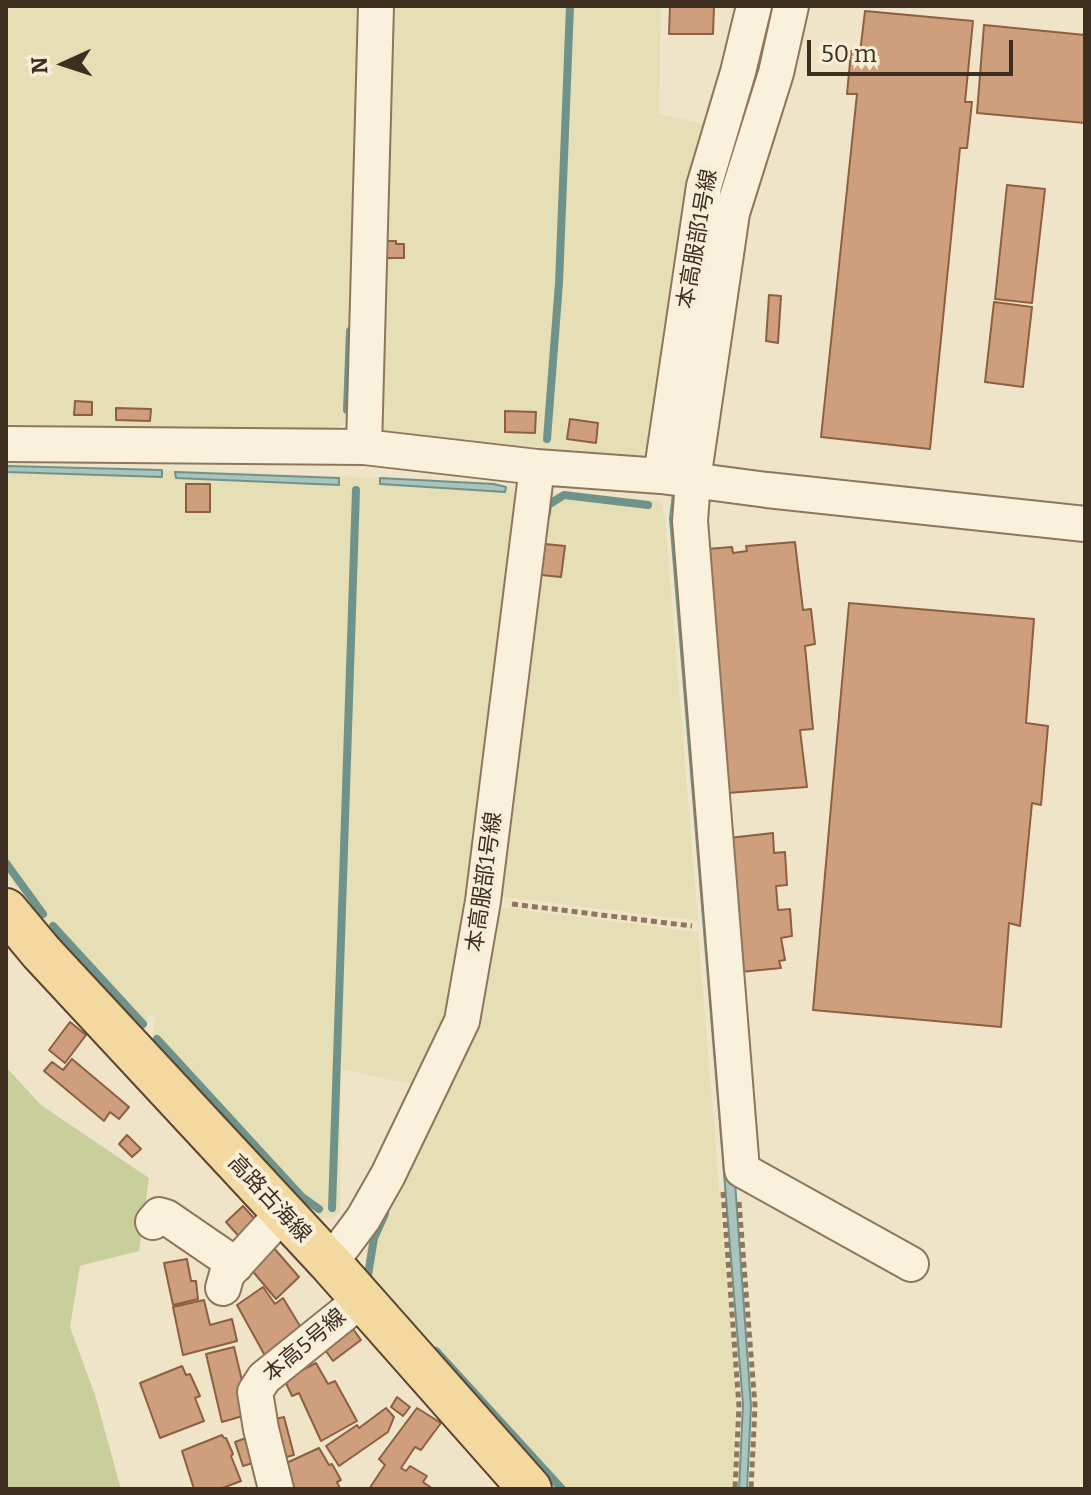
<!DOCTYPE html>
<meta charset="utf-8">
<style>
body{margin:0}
#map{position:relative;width:1091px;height:1495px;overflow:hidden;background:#f0e4c8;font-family:Bitter,serif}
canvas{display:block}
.frame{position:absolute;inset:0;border:8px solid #3d2e20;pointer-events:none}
.north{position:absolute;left:24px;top:24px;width:80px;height:80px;-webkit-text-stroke:6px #f7eed8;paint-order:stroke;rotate:267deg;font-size:22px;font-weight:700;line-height:32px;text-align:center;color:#3d2e20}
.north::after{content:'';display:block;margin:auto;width:28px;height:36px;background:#3d2e20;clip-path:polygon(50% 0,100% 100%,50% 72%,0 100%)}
.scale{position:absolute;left:807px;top:40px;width:206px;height:36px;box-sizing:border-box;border:4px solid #3d2e20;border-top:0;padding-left:10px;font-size:24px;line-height:28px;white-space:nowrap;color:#3d2e20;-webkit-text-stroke:6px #f7eed8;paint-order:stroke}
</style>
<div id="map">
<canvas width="1091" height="1495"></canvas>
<div class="frame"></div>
<div class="north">N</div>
<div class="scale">50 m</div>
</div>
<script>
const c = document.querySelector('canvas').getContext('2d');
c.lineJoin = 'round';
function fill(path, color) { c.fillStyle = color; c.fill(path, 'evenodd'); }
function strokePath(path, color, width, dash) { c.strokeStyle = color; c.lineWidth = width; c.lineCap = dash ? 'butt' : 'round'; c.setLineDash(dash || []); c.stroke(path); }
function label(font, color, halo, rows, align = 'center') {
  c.font = font + ' Bitter,"Noto Sans JP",serif'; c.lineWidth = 8; c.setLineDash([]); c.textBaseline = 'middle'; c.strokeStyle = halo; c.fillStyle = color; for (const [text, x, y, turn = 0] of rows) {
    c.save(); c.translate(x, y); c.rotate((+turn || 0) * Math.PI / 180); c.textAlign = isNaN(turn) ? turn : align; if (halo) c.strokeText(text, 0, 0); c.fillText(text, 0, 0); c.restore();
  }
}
fill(new Path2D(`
 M6,6h361l-16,411 -5,6 -14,8 -11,1 -315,-8z
 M384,6h277l-2,108 53,11 -61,328 -5,3 -250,-20 -8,-1 -6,-3 -7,-9z
 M6,464l489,18 19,7 5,5 -63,516 -38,76 -77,-17 -1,143 -6,5 -10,2 -15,-3 -157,-171 3,-29 -7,-1 -4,22 -77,-88 -61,-74z
 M565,493l96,8 4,17 33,403 -201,-25 52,-399 4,-3z
 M499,907l199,25 39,471 -4,86h-180l-191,-208 7,-46z`), '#e6deb5');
fill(new Path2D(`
 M6,1067l35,38 108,73 -10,73 -59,15 -10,61 25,68 26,94h-115z`), '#c9cf9b');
const water = new Path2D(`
 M763,6h19l-80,375 25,689 24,336 -4,83h-8l4,-85 -73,-886 35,-279z
 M6,466l156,4v7l-156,-5z
 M175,472l164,6v7l-163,-7z
 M380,478l113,6 13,3 -1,5 -125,-8z`);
fill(water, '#a9c4bc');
strokePath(water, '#6f938a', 2);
strokePath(new Path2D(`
 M347,410l3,-79
 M547,439l12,-156 11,-277
 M547,513l1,-8 16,-10 84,10
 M6,863l37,51
 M53,926l90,98
 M157,1039l145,158 17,12
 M332,1208l24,-718
 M370,1284l-3,-3 7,-43 11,-24
 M436,1351l126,138`), '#6f938a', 8);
const building = new Path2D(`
 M670,6h44l-1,28h-44z
 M865,11l108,10 -8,81h7l-5,46h-7l-30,301 -109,-12 36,-343h-10l4,-43 9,2z
 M984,25l101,10v88l-108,-10z
 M1007,185l38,4 -13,114 -37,-4z
 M381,241h15v3h8v14h-18v10l-7,1z
 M769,295l12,1 -3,47 -12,-2z
 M994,302l38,5 -9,80 -38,-5z
 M75,401l17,1v13h-18z
 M116,408l35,1 -1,12 -34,-1z
 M505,411l31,1 -1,21 -30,-1z
 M570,419l28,4 -2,20 -29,-4z
 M186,484h24v28h-24z
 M795,542l8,68 8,-1 4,35 -10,2 8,83 -13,1 7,57 -80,6 -20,-244 25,-2 1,6 14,-2 -1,-5z
 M545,544l20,2 -4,31 -20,-2z
 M849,603l185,16 -8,104 22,3 -7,79 -9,-2 -12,123 -11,-3 -8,104 -188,-17z
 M773,833l1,20 11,-1 2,33 -11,1 2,24 12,-1 2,27 -11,2 4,22 -6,1 2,7 -41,4 -11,-134z
 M70,1022l16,13 -21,28 -16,-13z
 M72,1059l57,48 -10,12 -9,-7 -6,9 -60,-50 8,-9 11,8z
 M127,1135l14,14 -9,8 -13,-13z
 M243,1206l18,20 -17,16 -18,-20z
 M273,1247l26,30 -23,22 -26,-31z
 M187,1259l4,22h5l2,18 -25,6 -9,-42z
 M263,1287l12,17 8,-6 23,38 -37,27 -32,-58z
 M204,1300l6,25 22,-6 5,22 -54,14 -10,-48z
 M348,1322l13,18 -28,21 -13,-18z
 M234,1347l16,67 -28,8 -16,-68z
 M316,1363l12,21 7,-3 22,40 -36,20 -22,-48 -7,3 -8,-17z
 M182,1366l4,9 4,-1 10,22 -5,2 9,23 -44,17 -20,-55z
 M397,1397l13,10 -7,9 -12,-9z
 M386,1408l8,9 -6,15 -49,34 -13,-20 31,-21 2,3z
 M417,1408l24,15 -20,27 -6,-3 -14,21 5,3 4,-5 17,10 -4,6 10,7h-64l16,-24 -6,-6z
 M284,1417l10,38 -18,5 -9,-39z
 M222,1435l2,3h2l7,16 -2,2 10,25 -21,8h-26l-12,-38z
 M254,1435l8,25 -19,6 -8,-24z
 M319,1448l10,17 3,-1 9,16 -4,2 3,7h-49l-11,-23z`);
fill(building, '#cf9f7d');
strokePath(building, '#8d5f41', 2);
const minor = new Path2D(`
 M791,6l-15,67 -44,140 -39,267 -3,41 52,649 169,94
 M6,444l358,3 173,20 124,9 106,14 318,34
 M364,447l12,-441
 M661,476l43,-290 34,-114 16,-66
 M153,1222l6,-7 7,2 70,48
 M330,1263l33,-44 25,-44 74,-154 21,-120 54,-434
 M223,1288l4,-14 55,-60
 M276,1489l-15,-60 -6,-37 9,-14 97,-78`);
const major = new Path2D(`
 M6,910l35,42 289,311 200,226`);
strokePath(minor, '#8d765c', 38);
strokePath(major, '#5b4430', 46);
strokePath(new Path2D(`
 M512,904l180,22
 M723,1192l16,214 -4,83
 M739,1202l16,204 -4,83`), '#8d765c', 5, [6, 4]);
strokePath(minor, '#faf1dc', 34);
strokePath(major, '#f3d9a0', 42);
label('22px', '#3d2e20', '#f7eed8', [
 ["本高服部1号線",698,239,-80],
 ["本高服部1号線",485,882,-82],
 ["高路古海線",269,1199,47],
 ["本高5号線",305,1346,-40]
]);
</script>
